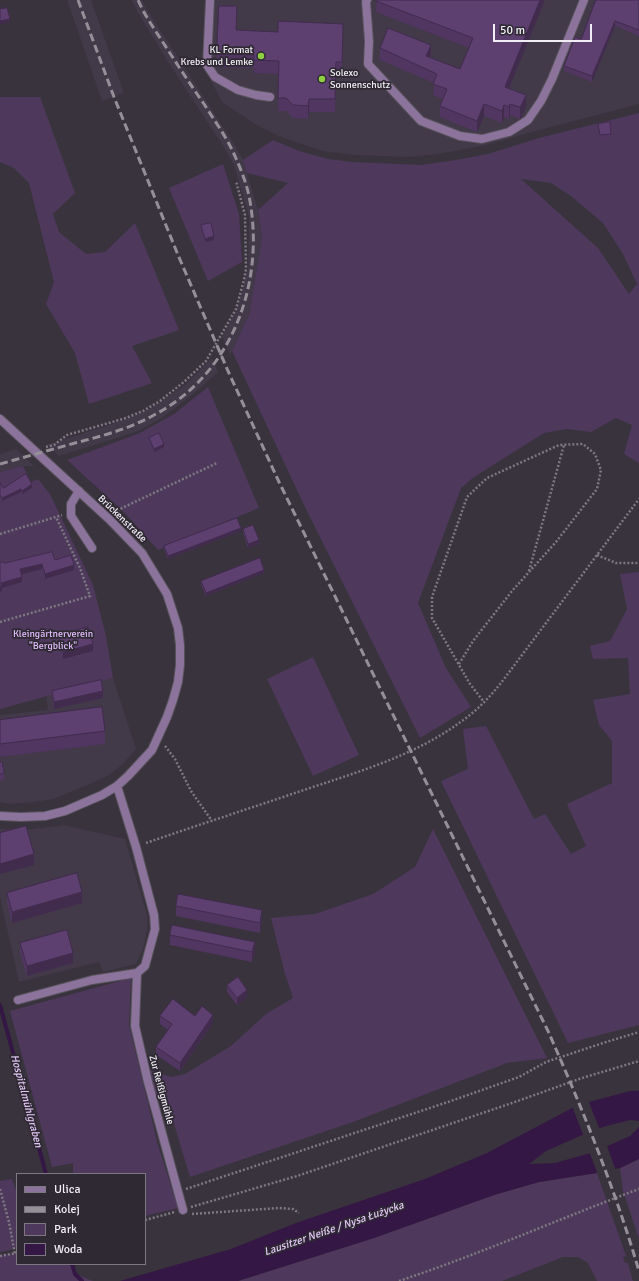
<!DOCTYPE html>
<meta charset="utf-8">
<style>
body{margin:0}
#map{position:relative;width:639px;height:1281px;overflow:hidden;background:#39333d;font-family:Signika,sans-serif}
canvas{display:block}
.legend{position:absolute;left:16px;top:1173px;width:130px;height:92px;box-sizing:border-box;background:#2e2933;border:1px solid #7c7780;margin:0;padding:5px 7px;list-style:none;font-size:12px;color:#f1edf4}
.legend li{display:flex;align-items:center;gap:8px;height:20px}
.legend b{width:20px;border:1px solid #7c7780}
.scale{position:absolute;left:493px;top:24px;width:99px;height:18px;box-sizing:border-box;border:2px solid #f1edf4;border-top:0;padding-left:5px;font-size:12px;line-height:14px;white-space:nowrap;color:#f1edf4;-webkit-text-stroke:3px #2e2933;paint-order:stroke}
</style>
<div id="map">
<canvas width="639" height="1281"></canvas>
<ul class="legend">
<li><b style="height:5px;background:#8b739b"></b>Ulica</li>
<li><b style="height:5px;background:#959098"></b>Kolej</li>
<li><b style="height:11px;background:#4e395d"></b>Park</li>
<li><b style="height:11px;background:#341744"></b>Woda</li>
</ul>
<div class="scale">50 m</div>
</div>
<script>
const c = document.querySelector('canvas').getContext('2d');
c.lineJoin = 'round';
function fill(path, color) { c.fillStyle = color; c.fill(path, 'evenodd'); }
function strokePath(path, color, width, dash) { c.strokeStyle = color; c.lineWidth = width; c.lineCap = dash ? 'butt' : 'round'; c.setLineDash(dash || []); c.stroke(path); }
function label(font, color, halo, rows, align = 'center') {
  c.font = font + ' Signika,sans-serif'; c.lineWidth = 3.5; c.setLineDash([]); c.textBaseline = 'middle'; c.strokeStyle = halo; c.fillStyle = color; for (const [text, x, y, turn = 0] of rows) {
    c.save(); c.translate(x, y); c.rotate((+turn || 0) * Math.PI / 180); c.textAlign = isNaN(turn) ? turn : align; if (halo) c.strokeText(text, 0, 0); c.fillText(text, 0, 0); c.restore();
  }
}
fill(new Path2D(`
 M67,0h24l33,93 -22,8z
 M132,0h10l3,7 86,132 12,21 15,50 4,28 -13,77 -19,40 -8,-18 15,-27 11,-41 1,-52 -15,-52 -12,-21 -54,-82 -31,-51z
 M214,0h425v104l-107,28 -46,13 -47,9 -29,3 -57,-2 -30,-4 -42,-14 -26,-13 -33,-22 -11,-21v-30z
 M212,358l6,14 -25,22 -31,24 -26,14 -77,24 -12,-11 80,-26 26,-12 32,-22z
 M16,449l18,17h-11l-23,6v-18z
 M113,678l23,71 -14,16 -13,10 -26,12 -30,12 -19,3 -22,2 -12,-2v-87l48,-5 -2,-14z
 M64,825l61,14 22,76v14l-3,17 -8,18 -33,8 -4,-10 -80,20 -19,-85v-68l26,1z`), '#423949');
fill(new Path2D(`
 M0,97h40l35,96 -22,21 6,18 27,22 19,-2 30,-29 44,107 -47,16 20,37 -63,21 -14,-51 -29,-49 8,-22 -25,-99 -15,-15 -14,-6z
 M639,113v350l-15,-9 8,-29 -16,-7 -25,14 -24,-3 -23,4 -70,44 -13,11 -43,115 28,65 25,39 -51,31 -116,-233 -72,-154 17,-36 13,-77 -4,-28 30,-27 -41,-10 -4,-13 30,-20 26,11 29,8 25,3 68,3 35,-5 32,-6 51,-16zM521,179l30,4 20,13 32,27 20,31 14,30 -8,10 -31,-46z
 M223,164l16,50 3,48 -34,19 -39,-93z
 M208,387l51,121 -101,42 -34,-38 -57,-52 73,-27 34,-19z
 M23,466l8,16 7,-3 12,15 43,91 13,51 7,42 -113,31v-237z
 M639,572v453l-71,18 -127,-262 27,-12 -5,-40 23,-3 48,93 11,-5 26,40 15,-8 -19,-42 45,-21v-42l-13,-16 -6,-25 37,-6 -2,-36 -35,1 -3,-13 20,-5 17,-32 -7,-35z
 M313,657l46,98 -46,21 -46,-97z
 M433,829l114,229 -40,5 -154,59 -163,55 -22,-73 -11,-5 -7,-29 21,7 14,-3 46,-28 35,-32 27,-16 -8,-24 -14,-56 44,-4 58,-20 42,-27z
 M131,978l-2,47 29,120 20,63 -33,8v-42h-72v-11l-21,4 -42,-156z
 M639,1159v80l-16,-48 -3,-23z
 M597,1173l29,83 -3,1 2,6h3l5,18h-36l-9,-18 -10,-6h-15l-61,24h-264l136,-43 120,-43 45,-13z
 M12,1179l5,14v54l-7,3 -10,2v-71z
 M17,1253v11h55l3,10 18,7h-93v-26z`), '#4e395d');
fill(new Path2D(`
 M630,1091h9v30l-9,-1 -27,7 -14,5 -43,19 -17,13 26,-1 39,-11 36,-16 9,-9v32l-19,9 -23,5 -58,9 -45,13 -120,43 -136,43h-118l111,-32 65,-26 129,-44 62,-26 91,-48z`), '#341744');
fill(new Path2D(`
 M588,1100l12,30 -16,7 -12,-31 5,-3z
 M606,1143l10,28 -18,4 -9,-24z`), '#39333d');
strokePath(new Path2D(`
 M0,1005l46,169
 M72,1264l3,10 7,7`), '#341744', 4);
const service = new Path2D(`
 M210,0l-3,65 8,12 23,13 18,5 14,2
 M367,0l-1,2 3,39 -1,23 53,57 39,15 22,3 27,-7 19,-12 13,-19 11,-22 32,-79
 M79,491l-8,13v12l21,32`);
const minor = new Path2D(`
 M0,419l109,100 33,34 25,41 11,34 2,17v20l-2,17 -5,18 -6,17 -15,33 -24,26 -11,10 -15,9 -37,16 -20,5 -24,1 -21,-1
 M117,786l19,61 18,68 1,14 -10,37 -8,7 -2,53 13,56 35,128
 M18,1000l74,-20 45,-7`);
strokePath(service, '#56515a', 10);
strokePath(minor, '#56515a', 10);
strokePath(new Path2D(`
 M46,447l8,-2 13,-10 59,-17 17,-7 17,-10 25,-20 21,-20 30,-52 8,-29 2,-11 -1,-54 -9,-34
 M118,512l4,-4 95,-45
 M0,534l46,-14 16,-5
 M597,555l19,8h23
 M529,571l35,-126
 M0,622l90,-26 -10,-28 -24,-51
 M459,664l14,-23 39,-50 44,-49 41,-53 4,-19 -6,-16 -12,-10 -24,1 -72,33 -20,19 -35,100v21l38,66 14,18
 M165,746l10,13 16,32 21,30
 M146,843c49,-17 99,-33 149,-50 53,-18 118,-36 164,-70 18,-12 32,-27 45,-44l135,-180
 M0,1189l9,33 6,32
 M186,1189l262,-87 71,-25 27,-15 57,-19 36,-11
 M191,1207l106,-31 215,-73 70,-25 57,-17
 M192,1214l87,-6 14,1 6,4
 M145,1220l30,-8
 M0,1256l17,-3
 M399,1281c81,-27 160,-62 240,-92`), '#7d7881', 2.5, [2, 2]);
strokePath(service, '#8b739b', 8);
strokePath(minor, '#8b739b', 8);
strokePath(new Path2D(`
 M78,0l36,97 64,158 50,116 51,111 269,549c35,79 67,158 91,240
 M0,464c25,-7 50,-14 75,-21 27,-7 54,-14 79,-28 79,-41 112,-134 95,-219 -3,-14 -9,-29 -15,-42 -8,-18 -20,-34 -30,-50 -14,-20 -27,-40 -40,-60 -9,-14 -19,-28 -26,-44`), '#959098', 3, [8, 4]);
fill(new Path2D(`
 M377,0h168l-36,88 17,18 -5,12 -1,1 -10,-4 -1,4 -5,-2 -2,6 -18,-7 -7,16 -37,-15v-11l3,-7 -10,-4 1,-12 -54,-23v-12l51,8 -1,1 30,12 9,-21 -93,-36z
 M639,0v36l-24,-10 -23,56 -28,-11v-5l17,-27z
 M343,24l-1,51h-6l-1,37h-26l-1,7 -15,-1 -7,-7h-8l1,-37 -25,-1v-5l-37,-1v-13l20,-24 41,2z
 M598,124l13,10v3l-11,2z
 M201,225l13,15 -9,2 -4,-13z
 M149,438l15,9 -10,5 -5,-10z
 M0,482l3,6h29l-10,6 -1,-2 -19,9 -2,-3z
 M243,529l16,15 -11,4 -5,-15z
 M241,531l-73,28 -4,-10v-3z
 M55,560l19,10 -29,9 -3,-10 -21,5 1,8 -20,6v3l-2,1v-29z
 M264,573l-58,23 -5,-11v-4z
 M59,635l34,16 -30,8 -4,-17z
 M52,691l51,7 -49,11 -2,-11z
 M0,720l105,11v13l-105,13z
 M0,762l4,11v7l-4,1z
 M7,893l75,10 -70,20 -5,-20z
 M176,906l86,15 -2,12 -84,-17z
 M170,935l85,17 -3,10 -82,-17z
 M20,943l53,20 -46,13 -7,-23z
 M227,985l20,12 -10,8 -10,-13z
 M160,1016h35l18,7 -33,48 -24,-16v-8l12,-17 -8,-6z`), '#503660');
fill(new Path2D(`
 M540,0h5l-40,98v-11z
 M10,19v3l-10,3v-4z
 M615,21v5l-23,56v-6z
 M431,45v11l-5,11v-11z
 M526,95v11l-5,12 -1,1v-12z
 M309,99v13l-1,7v-13z
 M484,104v12l-7,16v-11z
 M510,104v11l-1,4v-12z
 M504,105v12l-2,6v-12z
 M214,236v4l-9,2v-3z
 M164,444v3l-10,5v-3z
 M32,484v4l-10,6v-3z
 M21,489v3l-19,9v-3z
 M241,528v3l-73,28v-3z
 M259,540v4l-11,4v-4z
 M42,564v5l-22,6v-6z
 M74,565v5l-29,9v-5z
 M264,570v3l-58,23v-3z
 M22,577v5l-20,6v3l-2,1v-5l1,-4z
 M93,644v7l-30,8v-7z
 M103,691v7l-49,11v-7z
 M34,854v11l-34,9v-10z
 M82,892v11l-70,20v-11z
 M262,910v11l-2,12v-10z
 M255,942v10l-3,10v-10z
 M73,953v10l-46,13v-10z
 M247,990v7l-10,8v-7z
 M213,1015v8l-33,48v-8z`), '#412c4e');
const building = new Path2D(`
 M377,0h163l-35,87 21,8 -5,11 -1,1 -10,-3 -1,3 -5,-2 -2,6 -18,-7 -7,17 -37,-15 7,-17 -14,-5 4,-10 -57,-26 8,-20 43,17 -5,11 34,13 13,-31 -97,-37z
 M596,0h43v30l-24,-9 -23,55 -28,-10 11,-29 6,2z
 M219,6h18l-1,24 42,2v-11l65,3 -1,38h-6l-1,37h-26l-1,7 -15,-1 -7,-7h-8l1,-37 -25,-1v-5l-37,-1z
 M7,8l3,11 -10,2v-12z
 M610,122l1,12 -11,1 -2,-11z
 M211,223l3,13 -9,3 -4,-14z
 M159,433l5,11 -10,5 -5,-11z
 M26,474l6,10 -10,7 -1,-2 -19,9 -2,-3v-13l3,6z
 M237,518l4,10 -73,28 -4,-10z
 M253,525l6,15 -11,4 -5,-15z
 M52,552l3,8 16,-5 3,10 -29,9 -3,-10 -22,5 2,8 -21,6 1,3 -2,1v-24l3,-2 1,2z
 M260,558l4,12 -58,23 -5,-12z
 M88,627l5,17 -30,8 -4,-17z
 M101,680l2,11 -49,11 -2,-11z
 M102,707l3,24 -105,13v-24z
 M0,762h2l2,11 -4,1z
 M26,826l8,28 -34,10v-31z
 M77,873l5,19 -70,20 -5,-19z
 M178,894l84,16 -2,13 -84,-17z
 M172,925l83,17 -3,10 -82,-17z
 M67,930l6,23 -46,13 -7,-23z
 M238,977l9,13 -10,8 -10,-13z
 M173,999l22,17 7,-10 11,9 -33,48 -24,-16 16,-23 -12,-8z`);
fill(building, '#5d3f70');
strokePath(building, '#412c4e', 1);
for (const [x, y, r, color] of [
 [261,56,4,"#8ece43"],
 [322,79,4,"#8ece43"]
]) { const dot = new Path2D(); dot.arc(x, y, r, 0, 2 * Math.PI); c.fillStyle = color; c.fill(dot); strokePath(dot, '#2e2933', 1.5); }
label('10px', '#f1edf4', '#2e2933', [
 ["KL Format",253,50],
 ["Krebs und Lemke",253,62],
 ["Solexo",330,73,"left"],
 ["Sonnenschutz",330,85,"left"]
], 'right');
label('10px', '#f1edf4', '#2e2933', [
 ["Brückenstraße",122,519,44],
 ["Zur Reißigmühle",161,1090,75]
]);
label('10px', '#e2befc', '#2e2933', [
 ["Kleingärtnerverein",53,634],
 ["\"Bergblick\"",53,646]
]);
label('italic 11px', '#e2c7f5', '#2e2933', [
 ["Hospitalmühlgraben",26,1101,75],
 ["Lausitzer Neiße / Nysa Łużycka",334,1229,-19]
]);
</script>
